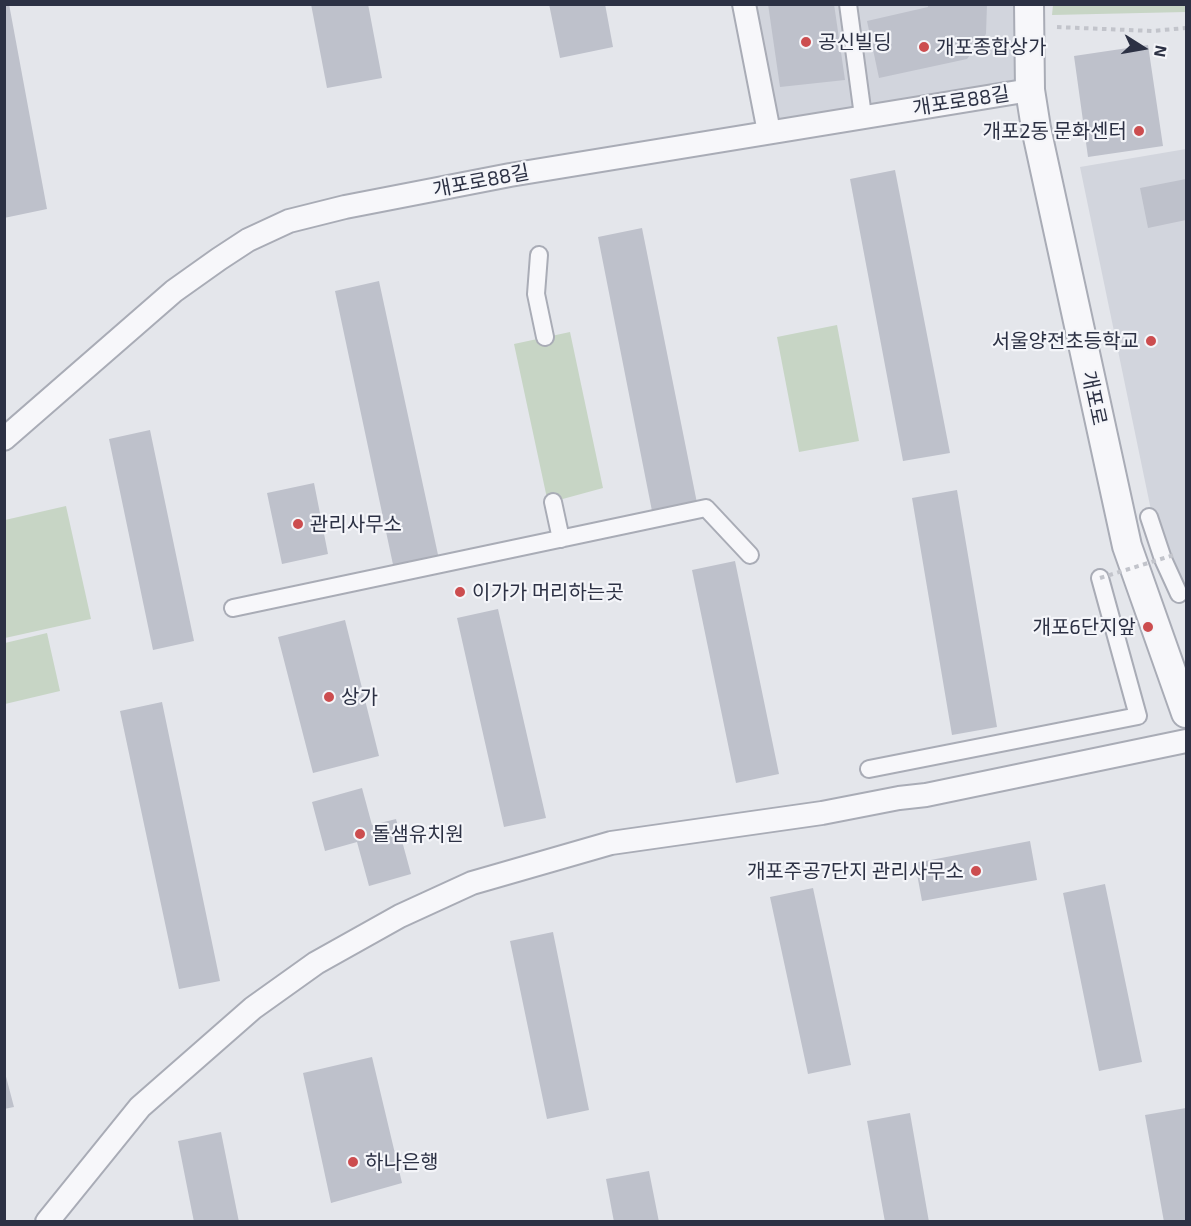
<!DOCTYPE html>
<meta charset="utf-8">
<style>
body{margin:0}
#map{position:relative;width:1191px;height:1226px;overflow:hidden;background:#e4e6eb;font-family:"Exo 2",sans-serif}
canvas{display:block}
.frame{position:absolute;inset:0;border:6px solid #2c3144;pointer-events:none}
.north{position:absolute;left:1113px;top:18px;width:60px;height:60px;-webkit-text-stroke:4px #f4f5f9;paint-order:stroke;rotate:101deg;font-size:16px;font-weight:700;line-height:24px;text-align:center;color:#2c3144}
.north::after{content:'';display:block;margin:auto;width:21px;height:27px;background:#2c3144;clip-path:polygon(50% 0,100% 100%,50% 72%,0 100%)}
</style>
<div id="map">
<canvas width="1191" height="1226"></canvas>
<div class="frame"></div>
<div class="north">N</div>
</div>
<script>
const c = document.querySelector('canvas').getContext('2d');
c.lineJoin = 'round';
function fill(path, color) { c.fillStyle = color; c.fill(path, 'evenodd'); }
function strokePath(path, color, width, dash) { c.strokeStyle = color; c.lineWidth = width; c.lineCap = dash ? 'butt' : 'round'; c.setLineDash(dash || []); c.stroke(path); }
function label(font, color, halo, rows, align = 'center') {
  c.font = font + ' "Exo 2","Noto Sans KR",sans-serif'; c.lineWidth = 4.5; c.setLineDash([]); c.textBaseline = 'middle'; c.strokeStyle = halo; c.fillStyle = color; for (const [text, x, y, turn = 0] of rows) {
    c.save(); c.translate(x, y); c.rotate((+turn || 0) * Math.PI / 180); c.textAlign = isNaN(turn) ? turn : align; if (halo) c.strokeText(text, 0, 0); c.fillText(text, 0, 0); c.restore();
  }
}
fill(new Path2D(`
 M749,5h268l1,80 -248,39z
 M1186,149v450l-34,-84 -72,-348z`), '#d2d5dd');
fill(new Path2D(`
 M1053,5h133v7l-134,3z
 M837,325l22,116 -60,11 -22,-115z
 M570,332l33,156 -55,15 -34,-159z
 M66,506l25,113 -86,19v-118z
 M47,633l13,58 -55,13v-61z`), '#c7d5c5');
fill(new Path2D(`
 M4,4h5l38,205 -43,9z
 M311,4h57l14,74 -55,10z
 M549,4h56l8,43 -53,11z
 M768,4h66l11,76 -65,7z
 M928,4h59l-1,30 -19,25 -88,19 -12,-57 61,-14z
 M1148,45l15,101 -75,11 -14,-101z
 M895,170l55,283 -47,8 -53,-282z
 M1186,179v41l-38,8 -8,-40z
 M642,228l55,275 -45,8 -54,-274z
 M379,281l61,283 -45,10 -60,-283z
 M150,430l44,211 -41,9 -44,-211z
 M314,483l14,71 -46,10 -15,-71z
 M957,490l40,237 -45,8 -40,-237z
 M735,561l44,213 -43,9 -44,-213z
 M498,609l48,209 -42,9 -47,-209z
 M345,620l34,136 -66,17 -35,-136z
 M162,702l58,279 -41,8 -59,-278z
 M362,788l10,37 24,-6 15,55 -42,12 -12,-44 -32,9 -13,-49z
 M1030,841l7,39 -115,21 -7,-38z
 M1105,884l37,178 -43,9 -36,-178z
 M813,888l38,177 -43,9 -38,-177z
 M553,932l36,178 -42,9 -37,-178z
 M372,1057l30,126 -71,20 -28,-130z
 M4,1069l10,38 -10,2z
 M1186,1108v114h-22l-19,-107z
 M910,1113l19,109h-44l-18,-101z
 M221,1132l18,90h-45l-16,-81z
 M649,1171l10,51h-45l-8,-43z`), '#bec1cb');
const pedestrian = new Path2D(`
 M848,4l15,112
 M539,255l-3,39 9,43
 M553,502l8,37
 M1149,517l14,42 16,35
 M233,608l473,-100 44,47
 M869,769l269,-53 -38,-138`);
const minor = new Path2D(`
 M744,4l25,128
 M4,439l170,-148 45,-32 29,-19 41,-19 56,-14 165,-32 520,-85
 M47,1222l93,-115 113,-99 63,-45 84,-47 72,-33 139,-40 211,-30 77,-15 27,-3 260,-54`);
const tertiary = new Path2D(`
 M1029,4l1,86 6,38 91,418 59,167`);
strokePath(pedestrian, '#a9acb6', 20);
strokePath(minor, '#a9acb6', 26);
strokePath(tertiary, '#a9acb6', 32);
strokePath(new Path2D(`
 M1057,27l95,4 34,-3`), '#c2c4cb', 4, [4.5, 4.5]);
strokePath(pedestrian, '#f7f7fa', 16);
strokePath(minor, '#f7f7fa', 22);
strokePath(tertiary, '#f7f7fa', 28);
strokePath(new Path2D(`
 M1100,578l77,-24`), '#c2c4cb', 4, [4.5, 4.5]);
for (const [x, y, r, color] of [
 [806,42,6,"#cc4d4f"],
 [924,47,6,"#cc4d4f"],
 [1139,131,6,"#cc4d4f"],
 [1151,341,6,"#cc4d4f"],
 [298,524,6,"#cc4d4f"],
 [460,592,6,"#cc4d4f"],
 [1148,627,6,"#cc4d4f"],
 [329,697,6,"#cc4d4f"],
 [360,834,6,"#cc4d4f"],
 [976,871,6,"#cc4d4f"],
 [353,1162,6,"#cc4d4f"]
]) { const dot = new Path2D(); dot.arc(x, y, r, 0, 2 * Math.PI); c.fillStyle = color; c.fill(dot); strokePath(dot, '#f4f5f9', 2); }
label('20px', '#2c3144', '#f4f5f9', [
 ["공신빌딩",818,42],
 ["개포종합상가",936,47],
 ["개포2동 문화센터",1127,131,"right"],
 ["서울양전초등학교",1139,341,"right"],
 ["관리사무소",310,524],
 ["이가가 머리하는곳",472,592],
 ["개포6단지앞",1136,627,"right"],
 ["상가",341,697],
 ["돌샘유치원",372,834],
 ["개포주공7단지 관리사무소",964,871,"right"],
 ["하나은행",365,1162]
], 'left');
label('20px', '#2c3144', '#f4f5f9', [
 ["개포로88길",961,101,-9],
 ["개포로88길",481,181,-11],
 ["개포로",1094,398,78]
]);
</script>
